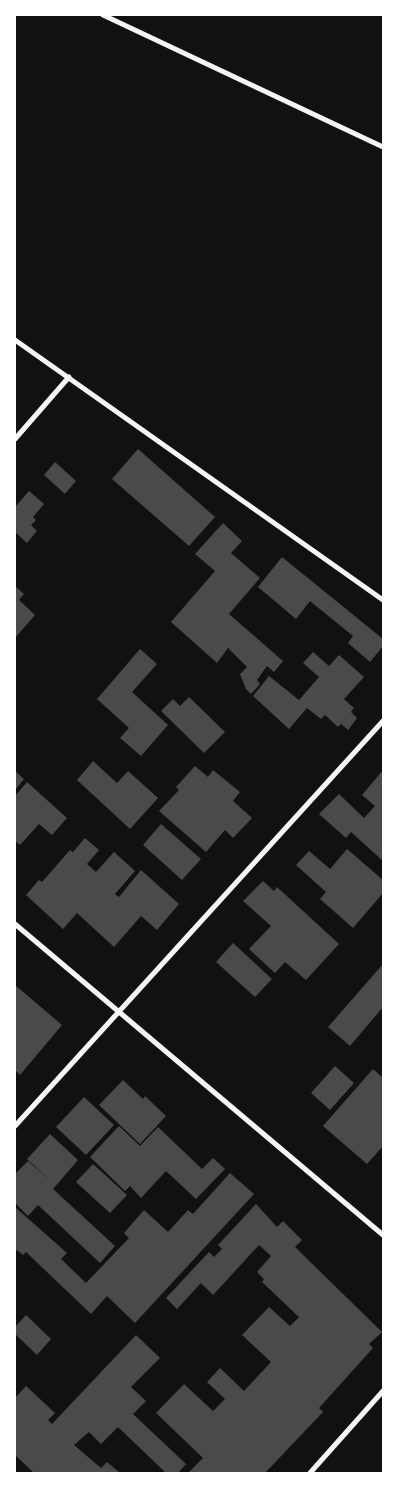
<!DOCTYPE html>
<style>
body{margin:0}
#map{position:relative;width:398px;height:1488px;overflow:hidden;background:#111;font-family:Commissioner,sans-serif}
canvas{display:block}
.frame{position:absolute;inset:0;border:16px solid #fff;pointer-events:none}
</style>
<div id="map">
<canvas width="398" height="1488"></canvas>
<div class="frame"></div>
</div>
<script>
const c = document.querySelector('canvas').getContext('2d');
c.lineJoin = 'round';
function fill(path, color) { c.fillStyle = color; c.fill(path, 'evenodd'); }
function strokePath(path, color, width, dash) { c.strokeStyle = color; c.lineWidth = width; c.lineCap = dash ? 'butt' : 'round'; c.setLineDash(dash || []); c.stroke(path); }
fill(new Path2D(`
 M138,449l77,68 -26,29 -77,-67z
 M55,462l21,19 -11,13 -21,-19z
 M29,491l15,13 -11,13 3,3 -5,5 6,6 -10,12 -12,-11v-25z
 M223,523l19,18 -11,12 29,25 -31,36 54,47 -9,11 -7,-6 -10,14 3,4 -9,10 -5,-5 -6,-15 7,-7 -19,-19 -11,15 -46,-41 44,-51 -20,-17z
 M282,557l101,82v7l-13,16 -22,-19 5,-7 -43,-35 -14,18 -38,-32z
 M15,586l9,8 -5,6 16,15 -20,23z
 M140,649l17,15 -25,28 36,33 -27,31 -21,-18 9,-10 -32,-29z
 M313,652l16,14 10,-11 25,22 -20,22 10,9 -3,4 6,6 -9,12 -7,-6 -3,3 -13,-12 -4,4 -14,-11 -18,21 -36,-33 16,-20 30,24 20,-23 -16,-14z
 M189,697l36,35 -21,21 -43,-42 12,-12 7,7z
 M93,761l24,22 11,-12 30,27 -28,31 -53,-49z
 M195,766l13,11 5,-7 27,22 -7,9 19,17 -19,20 -8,-8 -19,22 -47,-41 20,-21 -3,-3z
 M383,770v91l-32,-29 -5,6 -27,-24 20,-20 25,24 11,-12 -13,-11z
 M15,771l9,8 -9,11z
 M27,782l40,36 -15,17 -13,-11 -19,21 -5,-4v-45z
 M161,824l40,35 -19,21 -39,-35z
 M85,838l14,12 -12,14 9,8 18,-20 21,19 -20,23 4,3 22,-27 38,34 -22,26 -16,-14 -27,31 -37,-34 -14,16 -37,-34 13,-15 3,2 28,-32 3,2z
 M347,849l36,31v13l-30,35 -33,-29 6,-7 -30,-27 13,-14 21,18z
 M263,881l11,10 3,-4 62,57 -33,36 -21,-18 -10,11 -26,-24 22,-23 -28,-25z
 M233,943l39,36 -17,18 -39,-35z
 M383,964v43l-33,39 -22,-19z
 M15,985l47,40 -42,50 -5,-5z
 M335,1066l19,17 -24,27 -19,-17z
 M373,1069l10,9v68l-16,18 -44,-38z
 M123,1080l20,19 2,-3 21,20 -26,28 -41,-39z
 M84,1097l30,28 -28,30 -30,-28z
 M119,1126l21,20 18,-19 44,42 11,-11 12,11 -29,30 -30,-28 -25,27 -11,-12 -5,5 -35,-34z
 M50,1134l28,26 -25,29 62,57 -15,17 -62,-58 -10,11 -13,-13v-29l13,-13 23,20 -24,-22z
 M93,1164l34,31 -17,18 -34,-31z
 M230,1173l24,21 -119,129 -28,-27 -16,18 -65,-62 -3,3 -6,-5 -2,2v-45l52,46 -6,6 25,24 43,-45 -5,-5 20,-23 24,22 20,-22 5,4z
 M256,1204l21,23 6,-6 19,19 -7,7 87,85 -13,12 4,4 -54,60 4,4 -58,61h-77l15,-15 -47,-45 28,-29 29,27 12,-12 -18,-17 13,-14 24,23 27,-29 -29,-27 27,-28 21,19 9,-9 -37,-35 2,-3 -7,-7 14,-16 -12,-11 -46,50 -12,-12 -24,26 -11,-11 43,-46 5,5 8,-8 -4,-4z
 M26,1315l25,24 -14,16 -22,-21v-7z
 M136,1335l24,23 -29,29 15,14 -13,13 53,50 -8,9h-12l-48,-46 -17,17 -12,-12 -15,13 27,23 6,-6 13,11h-86l-19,-18v-57l11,-12 29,27 -7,7 4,4z`), '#4a4a4a');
strokePath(new Path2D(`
 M103,15l280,132
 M15,340l368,260
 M15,439l54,-62
 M15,924l368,311
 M15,1126l368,-405
 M310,1473l73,-82`), '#f5f5f5', 5);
</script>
